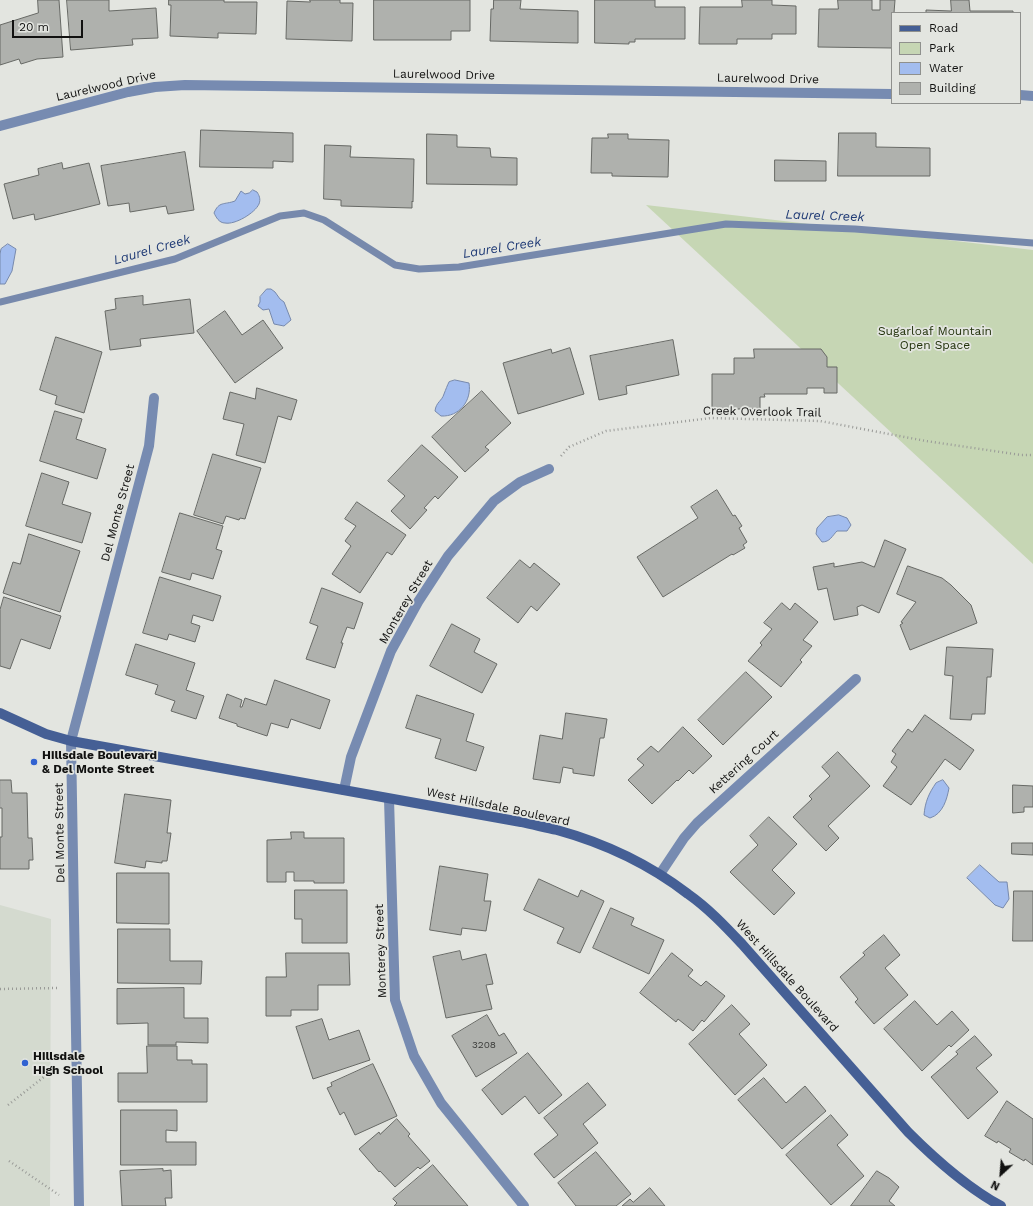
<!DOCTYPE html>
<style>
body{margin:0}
#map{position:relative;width:1033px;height:1206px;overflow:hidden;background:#e3e5e0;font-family:"Work Sans",sans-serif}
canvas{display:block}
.legend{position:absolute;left:891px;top:12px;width:130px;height:92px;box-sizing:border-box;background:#e3e5e0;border:1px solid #8f908d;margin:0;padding:5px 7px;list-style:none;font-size:12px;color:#111110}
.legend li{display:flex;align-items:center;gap:8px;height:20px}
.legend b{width:20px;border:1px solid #8f908d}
.north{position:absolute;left:981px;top:1154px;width:40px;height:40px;-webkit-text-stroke:3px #e3e5e0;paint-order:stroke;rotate:206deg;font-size:11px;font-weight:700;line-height:16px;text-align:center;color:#111110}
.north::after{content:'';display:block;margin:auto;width:14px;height:18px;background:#111110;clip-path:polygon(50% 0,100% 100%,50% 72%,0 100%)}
.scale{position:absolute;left:12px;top:20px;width:71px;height:18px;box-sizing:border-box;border:2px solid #111110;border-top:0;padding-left:5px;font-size:12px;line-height:14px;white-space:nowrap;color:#111110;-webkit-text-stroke:3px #e3e5e0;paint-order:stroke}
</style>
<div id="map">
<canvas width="1033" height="1206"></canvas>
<ul class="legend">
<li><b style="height:5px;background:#455f95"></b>Road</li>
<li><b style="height:11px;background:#c6d6b4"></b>Park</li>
<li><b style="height:11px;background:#a3bdef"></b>Water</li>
<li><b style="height:11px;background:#afb1ad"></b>Building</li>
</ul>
<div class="north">N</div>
<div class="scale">20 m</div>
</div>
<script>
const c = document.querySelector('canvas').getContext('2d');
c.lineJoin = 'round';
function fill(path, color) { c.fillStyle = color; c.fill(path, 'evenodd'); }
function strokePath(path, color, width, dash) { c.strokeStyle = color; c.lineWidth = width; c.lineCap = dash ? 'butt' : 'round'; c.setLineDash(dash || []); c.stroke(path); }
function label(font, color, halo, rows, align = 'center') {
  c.font = font + ' "Work Sans",sans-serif'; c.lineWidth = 3.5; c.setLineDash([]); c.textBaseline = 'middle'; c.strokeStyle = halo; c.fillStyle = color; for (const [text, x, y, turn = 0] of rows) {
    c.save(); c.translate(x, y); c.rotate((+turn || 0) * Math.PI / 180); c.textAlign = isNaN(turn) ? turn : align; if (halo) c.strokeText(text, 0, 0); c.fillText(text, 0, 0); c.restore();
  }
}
fill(new Path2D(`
 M0,905l51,14 -1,287h-50z`), '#d4dacf');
fill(new Path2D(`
 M646,205l387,45v314z`), '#c6d6b4');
const water = new Path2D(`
 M253,190l4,2c2,3 4,7 2,12 -4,9 -24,21 -34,19 -6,0 -9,-6 -11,-10 5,-12 10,-8 21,-12l6,-10 4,3 4,-1z
 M8,244l8,5 -4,22 -7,13h-5v-30l1,-5z
 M267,289h4l4,3 5,7 4,3 7,18 -7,6 -10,-2 -5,-15 -6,1 -5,-4 2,-4v-5z
 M455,380l14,3c3,18 -10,34 -28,33l-6,-5c1,-9 7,-10 9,-17 2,-5 3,-8 5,-12z
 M839,515l8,3 4,7 -4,6h-10c-5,5 -7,11 -15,11l-6,-8 1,-6 10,-11z
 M943,780l6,8c-2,11 -6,26 -19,30l-6,-3c1,-13 5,-22 12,-32z
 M980,865l19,17h8l2,17 -6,9 -8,-3 -28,-27z`);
fill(water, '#a3bdef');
strokePath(water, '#7789ac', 1);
strokePath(new Path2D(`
 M0,302l175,-43 105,-43 24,-3 20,7 71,45 24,4 40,-2 267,-43 129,5 178,14`), '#7789ac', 7);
const building = new Path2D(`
 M38,0h21l4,57 -26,2 -16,5 -2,-5 -19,6v-40l38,-12z
 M67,0h42v11l47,-3 2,30 -26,1 1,6 -62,5z
 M169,0h55v2h33l-1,32 -38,-1v5l-48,-2 1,-31h-2z
 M310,0h30v3h13l-1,38 -66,-2 1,-38 23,1z
 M374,0h96v31h-19v9h-77z
 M494,0h27l-1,9 58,2v32l-88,-2 1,-32h2z
 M595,0h60v7h30v32h-50v3h-6v2l-34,-1z
 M742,0h30v5l24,1v28h-24v5h-35v5h-38l1,-37h42z
 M838,0h34v10h8v-10h15l-1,13h-2v35l-74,-1 1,-38h19z
 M951,0h18l1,11h43v2h-87v-3l25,1z
 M201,130l92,3v29l-20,-1v7l-73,-1z
 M839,133h37v14l54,1v28h-92z
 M427,134l30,1v12l33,1 1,9 26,1v27l-90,-1z
 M608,134h20v5l41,1 -1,37 -56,-1v-3h-21l1,-35h16z
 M325,145l26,1 -1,11 64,2 -1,43 -1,-1v7l-71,-2v-6l-17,-1z
 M185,152l9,58 -26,4 -2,-8 -36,6 -1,-9 -21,3 -7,-40z
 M775,160l51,1v20h-51z
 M62,163l1,6 26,-6 11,41 -65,16 -1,-6 -21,5 -9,-35 35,-9 -1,-6z
 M143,296v9l47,-6 4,34 -54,6 1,7 -31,4 -5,-39 11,-2 -1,-10z
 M225,311l17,24 21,-15 20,28 -48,35 -38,-52z
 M56,337l46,15 -18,61 -29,-9 2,-8 -17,-6z
 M673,340l6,35 -53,11 1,8 -28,6 -9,-44z
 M570,348l14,46 -66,20 -15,-51 48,-14 1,4z
 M754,349h67l6,8v10h10v26h-13v-5h-17v6h-43l1,3h-5v12h-48v-35h22v-16h20z
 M257,388l40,12 -6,20 -13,-4 -13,47 -29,-8 8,-31 -21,-5 7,-27 25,7z
 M482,391l29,32 -26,24 4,3 -24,22 -33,-35z
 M55,411l27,8 -6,20 30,10 -9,30 -57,-18z
 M422,445l36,32 -20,22 -3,-3 -11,12 3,2 -17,19 -19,-18 14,-15 -17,-15z
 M213,454l48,14 -16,51 -5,-1 -1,2 -13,-4 -3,8 -29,-9z
 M42,473l27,9 -7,22 29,9 -9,30 -56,-17z
 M717,490l16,26 2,-1 7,11 -3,2 8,14 -4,3 2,3 -12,7 -1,-1 -69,43 -26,-40 61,-39 -7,-11z
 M357,502l49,33 -14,20 -5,-3 -27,41 -28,-19 19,-28 -6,-5 11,-15 -11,-7z
 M180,513l43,13 -7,23 6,2 -9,28 -21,-6 -2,7 -28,-8z
 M29,534l51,17 -20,61 -57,-19 10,-31 7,2z
 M885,540l21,9 -27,64 -17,-8 -5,2 1,8 -24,5 -7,-32 -9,2 -5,-23 21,-4v4l28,-5 12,5z
 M520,560l10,8 4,-5 26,21 -23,27 -6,-5 -13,17 -31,-25z
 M908,566l34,12 9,7 20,20 6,18 -67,27 -10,-25 3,-2 -2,-1 15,-20 -19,-8z
 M160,577l61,19 -8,25 -20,-6 -2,8 9,3 -5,16 -26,-8 -2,6 -24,-7z
 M322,588l41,15 -9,26 -7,-2 -6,16h2l-8,25 -29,-9 12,-33 -8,-3z
 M4,597l57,19 -11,33 -29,-10 -11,30 -10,-3v-56z
 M782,603l8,7 5,-7 23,19 -15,18 9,6 -12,14 2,2 -21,25 -33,-26 14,-16 -2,-2 12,-14 -8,-6z
 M452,624l28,15 -6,13 23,12 -15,29 -52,-27z
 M136,644l59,19 -9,27 18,6 -8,23 -25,-8 4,-10 -20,-7 3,-9 -32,-10z
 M947,647l46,2 -2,28h-4l-2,37h-13l-1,6 -21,-1 3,-43 -8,-1z
 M746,672l26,25 -49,48 -25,-25z
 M275,680l55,20 -10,29 -29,-10 -3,9 -17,-5 -4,13 -30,-10v-2l-18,-6 8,-24 15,6 -2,7h2l3,-9 21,7z
 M417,695l57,19 -8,27 18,6 -8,24 -41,-13 6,-19 -35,-11z
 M566,713l41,6 -3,19h-4l-6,38 -21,-3v-4l-10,-2 -3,16 -27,-4 7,-44 22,4z
 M925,715l49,35 -14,20 -15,-11 -34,46 -28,-19 14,-19 -6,-5 5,-8 -4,-3 16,-22 4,3z
 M683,727l29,29 -19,18 -4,-4 -11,11 -1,-1 -25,24 -24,-24 16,-15 -7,-6 14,-13 7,6z
 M838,752l32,34 -42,40 11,12 -13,13 -33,-34 19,-18 -3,-3 21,-20 -8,-9z
 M0,780h11l1,13h15l1,45h4l1,22h-4v9h-29v-32h2v-29h-2z
 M1013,785l20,1v21h-9v5l-11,1z
 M125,794l46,6 -4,33h4l-4,28h-5v2l-16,-2 -1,7 -30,-5z
 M769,817l28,27 -25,26 23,23 -21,22 -44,-43 28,-27 -8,-9z
 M291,832h13v6h40v45h-30v-2h-20v-9h-8v10h-19v-42l24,-1z
 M1012,843h21v12l-21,-1z
 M440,866l48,8 -4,27h7l-5,30 -24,-3 -1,7 -31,-5z
 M117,873h52v51l-52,-1z
 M539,879l39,18 3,-7 23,11 -24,52 -23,-10 7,-15 -40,-18z
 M295,890h52v53h-45v-24h-7z
 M1014,891h19v50h-20z
 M611,908l23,10 -3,7 33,15 -15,34 -56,-26z
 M118,929h52v32h32l-1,23 -83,-1z
 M884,935l16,20 -15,13 23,27 -34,29 -19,-22 3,-3 -18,-22 25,-22 -2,-2z
 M460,951l2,9 24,-6 7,30 -7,1 6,24 -46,9 -13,-61z
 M286,953h63l1,32h-32v25h-27v6h-25v-39h20z
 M672,953l21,17 -5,6 13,10 5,-5 19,15 -21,26 -2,-2 -9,11 -15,-12 -2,3 -36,-29z
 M184,988v30h24v25l-32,-1v3h-28v-22l-31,1v-35z
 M915,1001l22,24 15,-14 17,19 -18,17 -2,-2 -27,26 -38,-42z
 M732,1005l18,19 -11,10 28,31 -32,30 -46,-51z
 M487,1015l12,21 5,-3 13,20 -41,24 -24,-41z
 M322,1019l7,21 30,-10 11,30 -57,19 -17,-52z
 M975,1036l17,19 -16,13 22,24 -30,27 -37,-42 27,-23 -2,-2z
 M147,1046h30v14h15v4h15v38h-89v-29h29z
 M528,1053l34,42 -23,19 -14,-18 -23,19 -20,-25z
 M373,1064l24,52 -42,19 -11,-23 -4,3 -13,-27 5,-2 -1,-3z
 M764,1078l22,25 19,-17 21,25 -44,38 -44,-49z
 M588,1083l18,22 -23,19 15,19 -44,35 -20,-24 24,-19 -14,-17z
 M1007,1101l26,18v46l-8,-6 -1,2 -15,-9 2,-3 -13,-8 -1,2 -12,-7z
 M121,1110h56v21l-11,-1v12h30v23h-75z
 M831,1115l17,20 -11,10 27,31 -33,29 -45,-50z
 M397,1119l13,15 -2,2 22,25 -10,8 -2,-2 -23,20 -15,-16 -1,1 -20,-23 20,-17 1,2z
 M596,1152l35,42 -15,12h-40l-18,-23z
 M433,1165l35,41h-74l3,-3 -4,-4z
 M163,1169v2l8,-1 1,28h-7l1,8h-44l-2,-35z
 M877,1171l12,7 10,9 -10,14 6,5h-44z
 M650,1188l15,18h-43l8,-7 3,3z`);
fill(building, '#afb1ad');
strokePath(building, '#676965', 1);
strokePath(new Path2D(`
 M561,456l8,-9 37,-16 105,-13 109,3 106,20 95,14h12
 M0,989l57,-1
 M8,1105l50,-39
 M9,1161l50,34`), '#999a97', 2.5, [1, 3]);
strokePath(new Path2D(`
 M1020,95l13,1
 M0,126l128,-34 27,-5 30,-2 707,9
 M344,790l7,-33 40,-106 27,-49 30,-46 46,-55 26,-19 29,-13
 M389,799l6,201 19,56 27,47 83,103
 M660,874l24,-36 13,-15 159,-144
 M79,1206l-8,-465 78,-295 5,-48`), '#778bb1', 10);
strokePath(new Path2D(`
 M0,713l46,21 25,7 450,81c12,3 24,5 36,8 47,13 92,34 131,64 20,14 37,32 54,50l166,188c28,28 58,55 93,74`), '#455f95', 10);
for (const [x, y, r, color] of [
 [34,762,4,"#3162d1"],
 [25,1063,4,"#3162d1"]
]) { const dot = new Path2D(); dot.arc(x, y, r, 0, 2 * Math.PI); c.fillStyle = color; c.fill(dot); strokePath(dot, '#e3e5e0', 1.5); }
label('10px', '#383937', null, [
 ["3208",484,1045]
]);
label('12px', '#111110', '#e3e5e0', [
 ["Laurelwood Drive",444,75,1],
 ["Laurelwood Drive",768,79,1],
 ["Laurelwood Drive",106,86,-13],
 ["Creek Overlook Trail",762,412,1],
 ["Del Monte Street",118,513,-75],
 ["Monterey Street",406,602,-60],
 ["Kettering Court",744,762,-42],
 ["West Hillsdale Boulevard",498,807,12],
 ["Del Monte Street",60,833,-91],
 ["Monterey Street",381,951,-92],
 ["West Hillsdale Boulevard",787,976,48]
]);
label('12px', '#23330c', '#e3e5e0', [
 ["Sugarloaf Mountain",935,331],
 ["Open Space",935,345]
]);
label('bold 12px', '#111110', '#e3e5e0', [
 ["Hillsdale Boulevard",42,755],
 ["& Del Monte Street",42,769],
 ["Hillsdale",33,1056],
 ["High School",33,1070]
], 'left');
label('italic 13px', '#1f3a75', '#e3e5e0', [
 ["Laurel Creek",825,216,2],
 ["Laurel Creek",502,248,-9],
 ["Laurel Creek",152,250,-16]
]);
</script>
